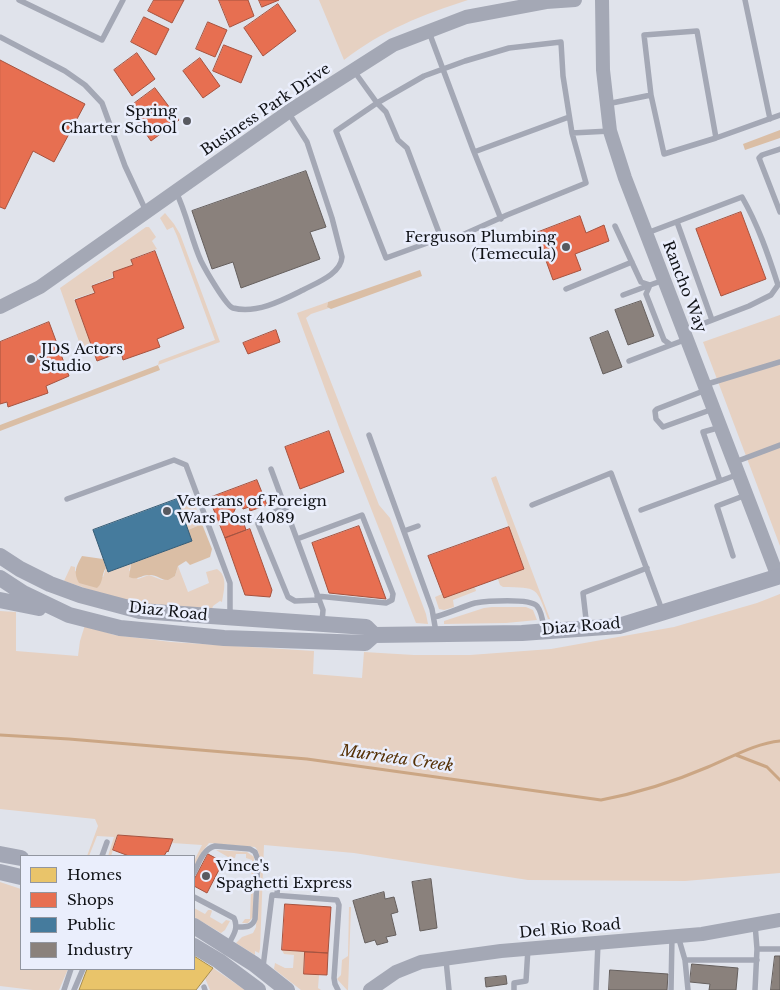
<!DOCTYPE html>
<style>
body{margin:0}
#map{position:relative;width:780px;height:990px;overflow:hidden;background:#e0e3eb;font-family:"Libre Baskerville",serif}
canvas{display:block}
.legend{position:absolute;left:20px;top:855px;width:175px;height:115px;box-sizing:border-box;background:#eaeefc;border:1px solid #9296a0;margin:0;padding:6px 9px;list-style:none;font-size:15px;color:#0f1115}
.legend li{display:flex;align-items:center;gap:10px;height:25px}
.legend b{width:25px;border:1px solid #9296a0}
</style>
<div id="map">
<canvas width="780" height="990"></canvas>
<ul class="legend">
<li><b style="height:14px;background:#e9c46a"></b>Homes</li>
<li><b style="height:14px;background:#e76f51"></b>Shops</li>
<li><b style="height:14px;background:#457b9d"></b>Public</li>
<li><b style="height:14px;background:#8a817c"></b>Industry</li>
</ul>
</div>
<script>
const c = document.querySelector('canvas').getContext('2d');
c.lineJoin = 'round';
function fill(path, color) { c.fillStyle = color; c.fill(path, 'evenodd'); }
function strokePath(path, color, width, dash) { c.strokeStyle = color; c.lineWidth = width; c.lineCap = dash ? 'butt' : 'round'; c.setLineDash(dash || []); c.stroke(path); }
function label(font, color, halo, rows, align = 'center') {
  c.font = font + ' "Libre Baskerville",serif'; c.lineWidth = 5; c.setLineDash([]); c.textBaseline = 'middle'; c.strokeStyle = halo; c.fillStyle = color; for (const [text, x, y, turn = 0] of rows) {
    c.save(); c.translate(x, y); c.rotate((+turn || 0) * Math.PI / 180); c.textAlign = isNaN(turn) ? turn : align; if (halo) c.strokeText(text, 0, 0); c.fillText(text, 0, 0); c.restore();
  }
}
fill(new Path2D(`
 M319,0h149c-44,14 -87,31 -124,60z
 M165,213l9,11 6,10 40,108 -62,23 1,-4 56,-21 -38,-104 -4,-9 -6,3 -7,-12z
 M146,227h3l7,10 -4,4 5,8 -26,10 2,6 -21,7 1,5 -21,8 3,7 -21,7 19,50 -10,4 -23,-65z
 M328,302l-1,5 2,1 -18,6 -5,4 73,187 11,13 36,96 2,10 -12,-1 -77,-196 -42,-114z
 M780,315v231l-77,-204z
 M496,476l54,143h-2c-12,-33 -10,-31 -45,-32l-3,-2 -2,-6 26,-10 -33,-91z
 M194,502l8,22 -14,6 -8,-23z
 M131,564l-2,6 9,9 11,-4 13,5 13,-4 3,-10 10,26 21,-9 -3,-11 11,-3c11,7 7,21 5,33l-2,-1 -7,5 -1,3 -64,-5 -39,-8 -45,-15 7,-15 4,1v4l28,6 3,-9 2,4z
 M475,587l1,4 -23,9 1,7 -10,3 -5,-1 -4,-12 7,-3 2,4z
 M780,594v279l-95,8 -157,-1 -174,-27 -90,-8 -4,104 -1,4 -4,-2v4l-19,-12 6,-6 11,-4 3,-6c1,-16 10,-71 -1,-80l-46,-4 -7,9 -8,16v-7l8,-16 -30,-2 1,-4 -55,-4 -7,21h-3l6,-19 -17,-1 -8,20h-2l11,-30 -3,-7 -95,-10v-198l16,1v39l62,5 2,-15 5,-16 29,10 57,7 143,9 -1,23 49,4 2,-26 50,3h56l81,-6 123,-22 83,-24z
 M492,607h34l7,3 4,10 -31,3 -62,1v-3l3,-1 37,-12z
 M216,850l31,2 7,5 -1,60 -5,6h-6l3,-4h5l2,-59 -6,-2v-4h-10l-1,4 -7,-1z
 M0,882l21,7v80h47l-9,21h-26l-33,-4z
 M349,907h2l-3,83h-1l-10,-11 4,-4 1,-15 6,-4z
 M194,908l11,6 3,-4h3l1,1 -2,6 12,7 4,-4 4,1 -5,9 -4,3 -27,-16z
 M282,950l23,2 -1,22 15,1 -1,13 3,2h-20l-27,-21 1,-6 10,5h8l1,-13 -10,-1z
 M213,968l32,22h-35l-5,-12z`), '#e6d1c2');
fill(new Path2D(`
 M780,130v8l-35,12 -2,-6z
 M420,270l2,6 -91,33 -4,-2 1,-5z
 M158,365l2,5 -160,61v-6z
 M202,524l10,25 -2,8 -20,8 -4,-4 -8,5 -3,10 -7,4c-7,0 -11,-5 -18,-5 -8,-1 -12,6 -21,2l2,-13 61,-23 -4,-11z
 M82,556l21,3 3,9c-5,6 -2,14 -9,20l-18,-5c-6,-11 -3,-16 3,-27z`), '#dabea5');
const homes = new Path2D(`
 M194,956l19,12 -17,22h-117l8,-21h107z`);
fill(homes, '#e9c46a');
strokePath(homes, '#a88e50', 1);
const shops = new Path2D(`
 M154,0h30l-12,23 -24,-12z
 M219,0h29l6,16 -24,11z
 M259,0h20l-17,7z
 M278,4l18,27 -33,25 -19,-28z
 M144,17l25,12 -13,26 -25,-13z
 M208,22l19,8 -12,27 -19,-8z
 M224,45l28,11 -11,27 -28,-12z
 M137,53l18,26 -23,17 -18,-26z
 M200,58l20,28 -17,12 -20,-27z
 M0,60l85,44 -31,58 -21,-11 -28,58 -5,-2z
 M155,88l24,32 -28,21 -23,-33z
 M741,212l25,67 -45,17 -25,-67z
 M580,216l6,17 18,-8 5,16 -34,13 6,16 -28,10 -17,-47z
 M155,251l29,77 -27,11 3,8 -37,13 -2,-8 -24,9 -22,-61 20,-7 -3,-7 22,-8 -1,-6 20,-7 -2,-5z
 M49,322l20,54 -23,10 2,7 -40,14 -1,-5 -7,2v-62z
 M276,330l4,12 -32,12 -5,-11z
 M329,431l15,41 -44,17 -15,-42z
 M257,480l10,25 -17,6 -1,-4 -6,2 -1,-4 -6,2 -4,9 2,5 4,-1 2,6 4,-2 2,6 -21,8 -16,-40z
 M359,526l27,73 -57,-6 -17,-50z
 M509,527l15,42 -80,29 -16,-42z
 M250,529l22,61 -2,7 -25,-2 -20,-57z
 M118,835l55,4 -5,13 -1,-1 -3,5h-35l-16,-6z
 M208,854l15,8 -16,31 -13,-7v-6z
 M285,904l46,3 -3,46 -46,-3z
 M305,952l23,1 -1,22 -23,-1z`);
fill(shops, '#e76f51');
strokePath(shops, '#a6533f', 1);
const public = new Path2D(`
 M177,499l15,42 -84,31 -15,-42z`);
fill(public, '#457b9d');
strokePath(public, '#355b74', 1);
const industry = new Path2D(`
 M306,171l20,56 -16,5 10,27 -79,29 -8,-26 -21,7 -20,-58z
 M641,301l13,35 -26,9 -13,-35z
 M608,331l14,36 -19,7 -13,-36z
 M431,879l6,49 -17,3 -8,-49z
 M384,892l1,7 9,-2 4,15 -7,2 5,21 -10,2 2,5 -11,3 -2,-5 -10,3 -12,-42z
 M775,956h5v34h-9z
 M692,964l46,4 -2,22h-27l1,-6 -20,-2z
 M610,970l58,4 -1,16h-58z
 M506,976l1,8 -21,3 -1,-9z`);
fill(industry, '#8a817c');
strokePath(industry, '#655f5d', 1);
strokePath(new Path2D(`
 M0,735l69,4 238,20 294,41c37,-7 72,-18 107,-33 22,-9 48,-24 72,-26
 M736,755l31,12 13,13`), '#cba684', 3);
strokePath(new Path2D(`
 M19,0l83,40 21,-40
 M745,0l25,119
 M429,32l45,120
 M0,37l65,34 20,14 17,18 23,63 21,45
 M354,71l23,32 9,9 12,28 9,8 34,90
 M607,104l44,-9
 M572,133l14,50 -79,32 -56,25 -10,-2 -55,20 -50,-127 41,-28 47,-27 41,-15 44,-13 52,-6 2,34 9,57 38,-2
 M716,138l-19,-107 -53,4 7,60 13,59 52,-16 64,-23
 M780,149l-18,6 -3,3 21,54
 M176,192c11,22 15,47 25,69 4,8 25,45 32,47 24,6 50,-8 70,-18 13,-7 38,-16 39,-33l-10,-39 -25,-76 -19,-30
 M501,219l-27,-67 95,-35
 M677,222l35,98
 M615,226l26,56 9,3
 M647,233l95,-36c16,28 26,57 36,88l-7,10 -22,11 -65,25
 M664,280l-14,5 -4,9 18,46 7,5 16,-6
 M566,289l66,-27
 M623,295l27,-10
 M629,361l42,-16
 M704,385l76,-23
 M706,390l-49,19 -2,2 1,8 7,8 50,-18
 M721,427l-18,5 17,49 19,-7
 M369,435l63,174 4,23
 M735,462l45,-17
 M271,469l52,141 -1,12
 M67,499l107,-39 12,5 44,118v33
 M532,505l79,-32 51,137
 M285,507l-27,13v4l30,73 7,4 24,-1
 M641,510l79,-29
 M404,531l14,-5
 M297,539l65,-24 31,79 -1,6 -6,3 -69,-7
 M733,556l-16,-50 29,-11
 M434,617c14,-3 27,-10 41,-14 11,-2 55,-5 62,3 5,6 6,16 7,23
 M587,628l-4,-35 64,-25
 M102,856l5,-14
 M194,873c5,-10 9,-24 21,-27l35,3 5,3 3,8 -3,59c-3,9 -10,8 -19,8
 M277,894l1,-10
 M194,897l40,21c5,10 -1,18 -6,27
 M755,924l2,25h23
 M678,936l7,24 3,30
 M446,960l3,30
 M685,960h72
 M263,967l9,-72 65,5 2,5 -5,73 1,6 3,6
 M204,987l1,3
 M64,990l7,-21
 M74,990l9,-21
 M514,990v-7l12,-2 2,-33
 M596,990l2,-47
 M671,990l1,-53
 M755,990l2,-41`), '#a4a8b5', 5.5);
strokePath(new Path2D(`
 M602,0l1,70 7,61 15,47 153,399
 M0,307l40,-20 251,-177 102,-65 73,-28 80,-15 29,-2
 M370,990l26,-18 25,-10 80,-11 201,-17 78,-14`), '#a4a8b5', 14);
strokePath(new Path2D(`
 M0,556l20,13 30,15 30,11 60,16 226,16 8,8 148,-2 97,-7 161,-50
 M0,578l23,15 46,22 51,13 104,10 141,5 9,-8
 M0,600l39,8
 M0,854l21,4
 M0,872l21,5
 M194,926l60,38 33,26
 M194,946l25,15 39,29`), '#a3a7b5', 16);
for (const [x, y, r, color] of [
 [187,121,5,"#585a60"],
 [566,247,5,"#585a60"],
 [31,359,5,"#585a60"],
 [167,511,5,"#585a60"],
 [206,876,5,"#585a60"]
]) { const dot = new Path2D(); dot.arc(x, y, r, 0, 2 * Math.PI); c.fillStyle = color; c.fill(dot); strokePath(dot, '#eaeefc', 2); }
label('15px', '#0f1115', '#eaeefc', [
 ["Business Park Drive",266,110,-34],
 ["Rancho Way",684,287,69],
 ["Diaz Road",168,612,6],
 ["Diaz Road",581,627,-5],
 ["Del Rio Road",570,929,-5]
]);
label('15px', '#0f1115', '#eaeefc', [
 ["Spring",177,112,"right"],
 ["Charter School",177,129,"right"],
 ["Ferguson Plumbing",556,238,"right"],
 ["(Temecula)",556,255,"right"],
 ["JDS Actors",41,350],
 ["Studio",41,367],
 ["Veterans of Foreign",177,502],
 ["Wars Post 4089",177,519],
 ["Vince's",216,867],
 ["Spaghetti Express",216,884]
], 'left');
label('italic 16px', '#553106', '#eaeefc', [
 ["Murrieta Creek",397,759,8]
]);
</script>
